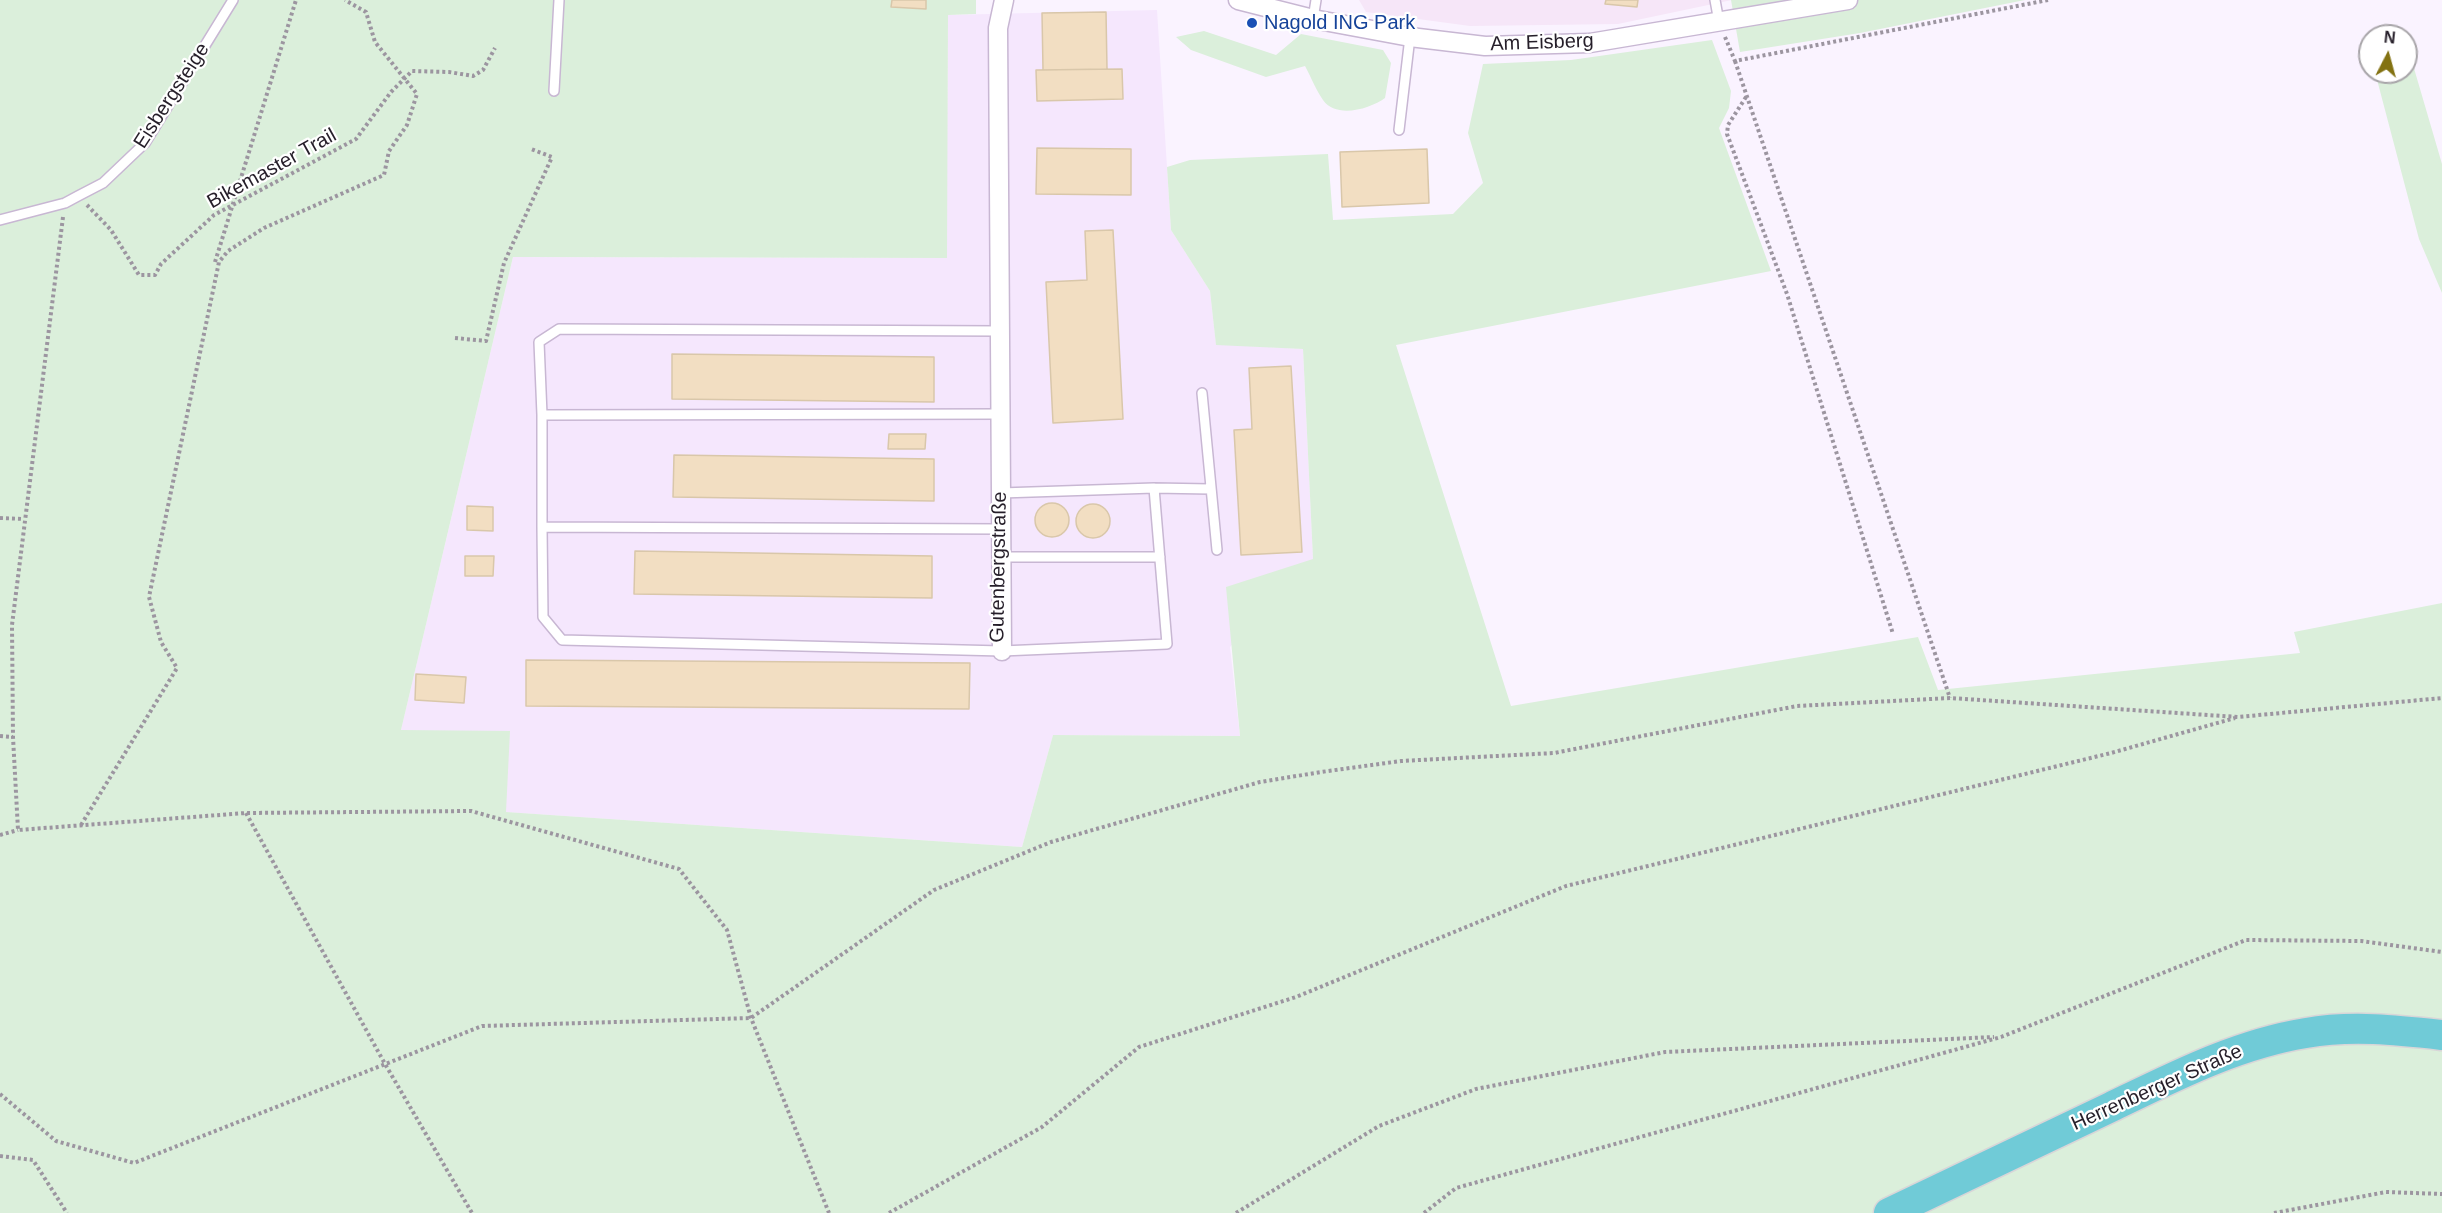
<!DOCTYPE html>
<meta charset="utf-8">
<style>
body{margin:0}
#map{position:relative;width:2442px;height:1213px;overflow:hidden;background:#faf3ff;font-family:Helvetica,sans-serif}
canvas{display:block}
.north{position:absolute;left:2358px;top:24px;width:60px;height:60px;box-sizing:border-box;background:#fff;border:2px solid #a8a5a9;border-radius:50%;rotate:6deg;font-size:16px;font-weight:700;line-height:24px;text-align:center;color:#251e29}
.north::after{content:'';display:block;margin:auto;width:21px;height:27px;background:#837212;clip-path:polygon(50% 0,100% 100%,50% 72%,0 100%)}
</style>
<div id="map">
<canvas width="2442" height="1213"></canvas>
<div class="north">N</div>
</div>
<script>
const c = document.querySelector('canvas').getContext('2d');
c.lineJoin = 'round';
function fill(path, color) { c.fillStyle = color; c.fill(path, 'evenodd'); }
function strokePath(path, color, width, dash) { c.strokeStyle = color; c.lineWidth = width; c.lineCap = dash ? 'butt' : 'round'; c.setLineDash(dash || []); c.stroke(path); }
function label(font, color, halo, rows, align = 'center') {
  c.font = font + ' Helvetica,sans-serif'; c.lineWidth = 4.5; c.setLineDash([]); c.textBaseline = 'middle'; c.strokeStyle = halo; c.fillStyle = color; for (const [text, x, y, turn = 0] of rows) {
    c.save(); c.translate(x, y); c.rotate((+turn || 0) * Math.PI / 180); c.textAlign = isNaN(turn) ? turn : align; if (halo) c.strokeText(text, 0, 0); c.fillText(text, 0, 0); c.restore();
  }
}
fill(new Path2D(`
 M1359,0h373l-114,24 -148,2 -104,-14z`), '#f6e6f8');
fill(new Path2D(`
 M1157,10l14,220 39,61 6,53 87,5 10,210 -83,88 10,89 -187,-1 -31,112 -517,-35 -104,-82 112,-473 433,1 2,-243z`), '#f5e7fd');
fill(new Path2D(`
 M0,0h976v14l-28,1 -1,243 -434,-1 -112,473 109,1 -4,81 516,35 31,-112 187,1 -14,-149 87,-28 -10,-210 -87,-4 -6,-54 -39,-61 -4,-63 23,-7 138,-6 5,66 120,-6 30,-31 -15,-50 15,-69 88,-4 141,-20 19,51 -2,17 -10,20 52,143 -375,74 115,361 407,-69 20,53 362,-37 -6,-21 148,-29v610h-2442z
 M1731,0h294l-165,33 -120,19z
 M1204,31l72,24 25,-21 82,16 8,13 -6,35c-15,11 -49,21 -62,2 -7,-10 -12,-23 -18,-34l-39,11 -75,-27 -15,-13z
 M2406,41l36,123v129l-23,-54 -44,-167h31z`), '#dbefdb');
const building = new Path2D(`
 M892,0h34v9l-35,-2z
 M1606,0h32l-1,7 -32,-3z
 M1106,12l1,57 -64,1 -1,-57z
 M1122,69l1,30 -86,2 -1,-31z
 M1037,148l94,1v46l-95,-1z
 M1427,149l2,54 -87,4 -2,-55z
 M1113,230l10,189 -70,4 -7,-141 41,-2 -2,-49z
 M672,354l262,3v45l-262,-3z
 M1291,366l11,186 -61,3 -7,-125 18,-1 -3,-61z
 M889,434h37l-1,15h-37z
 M674,455l260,4v42l-261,-4z
 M1035 520a17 17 0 1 1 34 0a17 17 0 1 1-34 0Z
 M1076 521a17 17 0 1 1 34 0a17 17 0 1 1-34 0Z
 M467,506l26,1v24l-26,-1z
 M635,551l297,5v42l-298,-4z
 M465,556h29l-1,20h-28z
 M526,660l444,3 -1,46 -443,-3z
 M416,674l50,3 -2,26 -49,-3z`);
fill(building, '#f2dec2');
strokePath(building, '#d9c7aa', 1.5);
const lane = new Path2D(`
 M1715,0l4,22
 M1313,19l3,-19
 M554,91l5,-91
 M1399,130l11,-93
 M0,220l65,-17 13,-7 25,-13 42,-40 88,-143
 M1000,331l-441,-2 -20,13 3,73 459,-1
 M1202,393l15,157
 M542,415v112l459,2
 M1154,488l56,1
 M542,527l1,90 19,23 440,11 165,-7 -13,-156 -153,5
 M1001,557h159`);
const street = new Path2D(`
 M1238,0l75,19 97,18 75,9 105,-3 258,-43
 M1002,651l-4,-623 6,-28`);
const primary = new Path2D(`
 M1889,1213c74,-35 148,-71 222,-106 62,-30 126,-63 195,-74 45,-8 91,-3 136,2`);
strokePath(lane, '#c8b7d3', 12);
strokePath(street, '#c8b7d3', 21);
strokePath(primary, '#d8d6d8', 33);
strokePath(new Path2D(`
 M1725,37l10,24 313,-61
 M1735,61l215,637
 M1746,97l-18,28 -1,9 60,160 106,340
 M87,205l24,25 28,45h16l6,-11 53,-49 142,-76 35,-47 21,-21 37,1 24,4 10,-6 12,-22
 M63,217l-51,408 1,112 5,93 228,-17 225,-2 208,58 48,61 24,88 78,195
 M215,262l81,-262
 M455,338l31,3 18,-78 48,-106 -21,-8
 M0,518l24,1
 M0,736l13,1
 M246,813l139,251 87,149
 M81,825l96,-157 -16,-26 -12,-45 70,-335 9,-11 36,-23 120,-53 5,-24 18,-26 10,-31 -42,-52 -9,-30 -21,-12
 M0,835l18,-5
 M0,1094l56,47 78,22 348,-137 269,-8 183,-128 117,-48 209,-60 61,-10 80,-11 153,-8 243,-47 153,-8 288,19 204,-19
 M0,1156l33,4 34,53
 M889,1213l153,-86 97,-80 157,-50 270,-111 545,-133 124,-35
 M1236,1213l143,-87 97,-37 189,-37 329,-15
 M1424,1213l32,-25 545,-151 245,-97 115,1 81,11
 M2274,1213l112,-21 56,2`), '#9c95a0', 4, [3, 3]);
strokePath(lane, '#fff', 9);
strokePath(street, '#fff', 18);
strokePath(primary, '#70cbd7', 30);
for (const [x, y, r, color] of [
 [1252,23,6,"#1a4fb4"]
]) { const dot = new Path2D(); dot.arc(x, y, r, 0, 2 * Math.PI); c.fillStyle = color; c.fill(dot); strokePath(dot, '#fff', 2); }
label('20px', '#164399', '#fff', [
 ["Nagold ING Park",1264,23]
], 'left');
label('20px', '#251e29', '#fff', [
 ["Am Eisberg",1542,43,-2],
 ["Eisbergsteige",172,96,-57],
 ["Bikemaster Trail",272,169,-29],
 ["Gutenbergstraße",999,567,-89],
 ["Herrenberger Straße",2157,1088,-24]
]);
</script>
